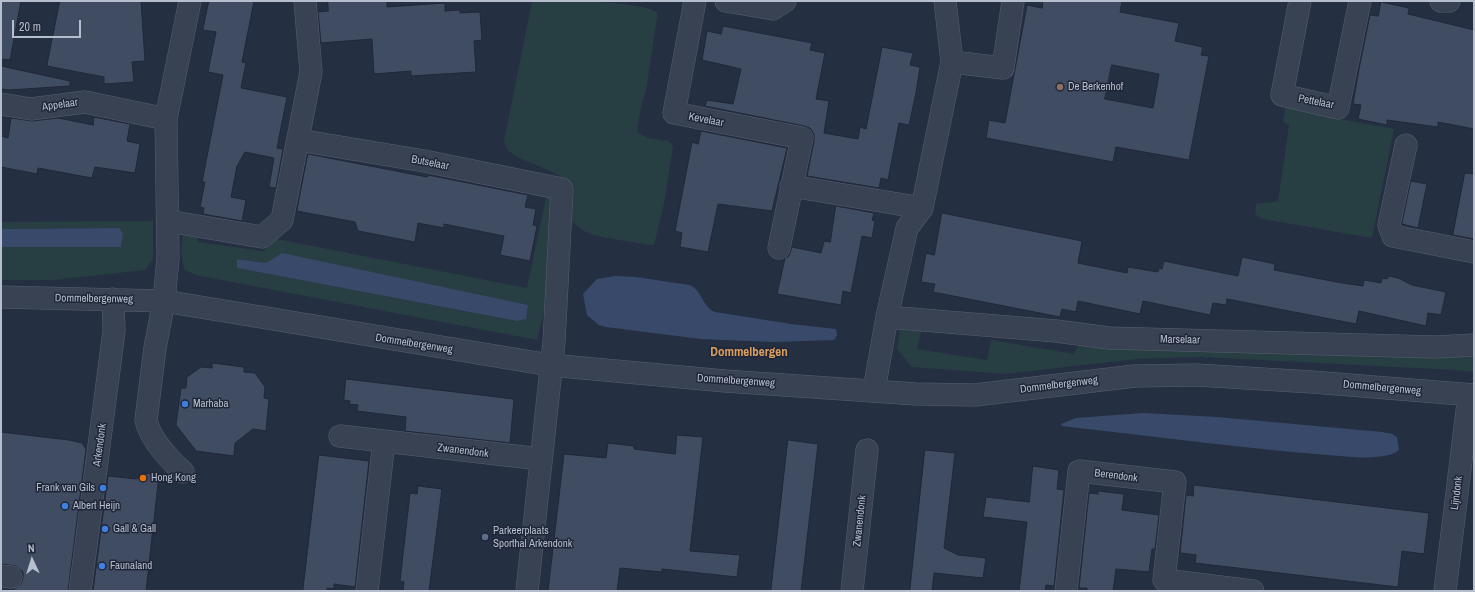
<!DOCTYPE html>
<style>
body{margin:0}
#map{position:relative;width:1475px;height:592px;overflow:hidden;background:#252f42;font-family:"Archivo Narrow",sans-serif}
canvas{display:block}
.frame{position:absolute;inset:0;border:2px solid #b6bdcc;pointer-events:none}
.north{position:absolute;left:12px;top:540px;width:40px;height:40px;-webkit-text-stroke:3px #1e2637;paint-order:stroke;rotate:356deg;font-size:11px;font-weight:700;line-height:16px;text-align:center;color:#b6bdcc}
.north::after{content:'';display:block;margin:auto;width:14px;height:18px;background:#b6bdcc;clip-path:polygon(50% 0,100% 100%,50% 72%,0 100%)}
.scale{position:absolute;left:12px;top:20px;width:69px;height:18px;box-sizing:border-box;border:2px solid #b6bdcc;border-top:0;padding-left:5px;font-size:12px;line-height:14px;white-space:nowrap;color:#b6bdcc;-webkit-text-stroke:3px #1e2637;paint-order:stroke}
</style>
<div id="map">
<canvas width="1475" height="592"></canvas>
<div class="frame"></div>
<div class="north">N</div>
<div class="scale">20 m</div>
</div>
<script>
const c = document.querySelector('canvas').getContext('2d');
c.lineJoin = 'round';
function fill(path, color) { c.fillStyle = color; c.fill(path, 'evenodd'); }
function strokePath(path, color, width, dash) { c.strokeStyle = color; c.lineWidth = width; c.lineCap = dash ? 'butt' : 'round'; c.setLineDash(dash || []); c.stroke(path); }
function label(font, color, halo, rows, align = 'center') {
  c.font = font + ' "Archivo Narrow",sans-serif'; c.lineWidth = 3; c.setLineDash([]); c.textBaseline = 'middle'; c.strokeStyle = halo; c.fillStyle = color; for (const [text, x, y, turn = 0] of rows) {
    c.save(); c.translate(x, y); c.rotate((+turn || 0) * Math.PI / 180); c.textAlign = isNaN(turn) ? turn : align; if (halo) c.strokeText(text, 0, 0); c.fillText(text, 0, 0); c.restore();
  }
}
fill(new Path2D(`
 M532,1c26,0 106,-1 125,11v6l-11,73 -5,15 -4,26 11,6 21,3 4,6 -9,57 -10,41h-6l-52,-9 -12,-5 -19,-15 -1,-36 -4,-4c-13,-8 -43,-16 -52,-26 -2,-2 -3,-6 -4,-9z
 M1286,103l49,15 59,11 -22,109 -110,-19 -7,-5 1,-10 22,-3 11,-76 -6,-3z
 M547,193l11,1 -11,117 -4,4 -6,25 -342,-65 -11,-6 -3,-16 2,-20 14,2 1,7 65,9 14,-12 250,49zM237,259l29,4 251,58 -280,-53z
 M153,221v38l-8,11 -91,10h-53v-33h119l3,-14 -4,-5 -118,1v-7z
 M901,323l21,5 -5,21 70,11 4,-20 83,14 5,-10 374,9 21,4v15l-19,-2 -254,-13 -64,2 -132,15 -93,-7 -15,-18z`), '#273e43');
fill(new Path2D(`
 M119,228l4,5 -2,14h-120v-18z
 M282,253l246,52 -2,14 -9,2 -280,-53v-9l29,4z
 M615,276l21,1 53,8c13,4 13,22 26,27l76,12 45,5 1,6 -3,5 -60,2 -73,-3 -95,-12 -7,-2 -12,-10 -4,-21 14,-15z
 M1143,413l74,4 165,15 10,2 5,3 2,13c-8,8 -37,8 -47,7 -97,-7 -193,-20 -290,-31l-1,-2 15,-6z`), '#38496a');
const building = new Path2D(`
 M1,1h20l-11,59 -9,-1z
 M60,1h81l4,60 -13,1 2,20 -30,2v-7l-57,-11z
 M209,1h45l-12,61 4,1 -5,25 46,9 -10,51 6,1 -7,39 -7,-1 5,-29 -29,-6 -8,14 -6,31 15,3 -4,21 -39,-7 1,-6 -4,-1 5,-25h-3l21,-107 -15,-3 8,-40 -13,-2z
 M328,1h59v6l58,-4v8l15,-1v3l20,-1 2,28 -8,1 2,31 -65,4v-5l-37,3 -2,-35 -51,4 -3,-31 10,-1z
 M1043,1h79l-2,11 59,11 -4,18 28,6 -2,8 8,1 -20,104 -73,-13 -3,15 -127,-24 3,-18 16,3 22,-118 15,3zM1112,65l47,9 -6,34 -48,-9z
 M1381,2l28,6 -1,6 66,16v99l-36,-7v5l-51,-7v5l-29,-6 3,-14 -8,-1 6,-35 11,-54 8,1z
 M723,26l89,17 -2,7 15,3 -9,46 13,2 -5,32 34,6 2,-12 6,2 16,-82 31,6 -3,12 10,2 -4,26 -7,32 -10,-2 -11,57 -7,-2 -2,10 -72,-12 7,-35v-7l-4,-6 -6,-2 -99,-20 2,-6 26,4 8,-35 -39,-9 5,-29 14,3z
 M1,66l69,15v5l-61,4 -8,-1z
 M94,117l36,7 -3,17 13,3 -5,29 -40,-6 -3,11 -54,-10 -1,6 -36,-7v-31l7,2 3,-20 21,3 26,-3 35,7z
 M701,131l86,17 -15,63 -54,-7 -10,48 -28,-5 2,-14 -7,-2 17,-89 6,2z
 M308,154l119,23 1,-2 100,20 -3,12 11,2 -3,16 4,1 -7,35 -30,-6 4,-19 -60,-12v4l-26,-5 -3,19 -57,-11 -3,-9 -58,-11z
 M1465,173l9,1v65l-21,-4z
 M1411,181l16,3 -9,44 -16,-4z
 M836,206l38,7 -2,7 3,1 -3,17 -10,-2 -11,57 -8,-2 -2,14 -64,-11 8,-36 4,-2 3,-9 29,6 3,-12 6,1z
 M942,213l140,28 -4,22 49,10 1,-6 30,5 1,-4 3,1 2,-8 74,15 4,-19 33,7 -1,6 68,13 21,3 1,-6 17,3 1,-5 5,1 2,-3 9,2 14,7 34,7 -5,23 -13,-2 -2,13 -67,-15 -3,13 -129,-25 -1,6 -13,-2 -3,12 -67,-14 -3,13 -62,-13 -2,11 -14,-3 -2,8 -127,-25 2,-8 -14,-2 5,-29 8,2z
 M212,363l32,4v5l11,1 10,14 -1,11 5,1 -3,32 -13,-2 -18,14 -1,13 -38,-5 -20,-26 5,-37h5l1,-11 14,-10 11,1z
 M346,379l168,20 -4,44 -105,-12 1,-14 -49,-6 1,-6 -9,-1 1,-3 -6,-1z
 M1,432l68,8 13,3 4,6 -18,142h-55l1,-2 7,-5 2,-6v-6l-7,-6 -15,-2z
 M677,435l26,2 -13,114 50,4 -3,22 -75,-8v3l-42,-4 -3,23h-69l16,-137 42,4 2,-15 26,3v3l41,5z
 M788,440l30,4 -16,139 -1,8h-30z
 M925,450l30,3 -11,95 14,7 28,3 -3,20 -49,-5 -2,18h-22z
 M319,455l50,6 -14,126 -21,-3v5l-7,-1v3h-24z
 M1033,466l26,4 -2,19 7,1 -10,96 -8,-1 -1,6h-26l8,-69 -44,-5 3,-20 43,5z
 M144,473l15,2 -13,116h-53l15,-115 28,3z
 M1194,485l235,28 -5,41 -22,-3 -4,36 -203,-24 1,-8 -16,-2 6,-58 7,1z
 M418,486l24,3 -13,102h-26l1,-9 -4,-1 10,-88 7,1z
 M1098,491l26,3 -2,16 37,5 -4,34h-3l-3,23 -33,-3 -3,22h-26v-3h-8l10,-95 9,1z`);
fill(building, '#404c62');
strokePath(building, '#202839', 1);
const minor = new Path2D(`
 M695,1l-21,112 128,25 -23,110
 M726,1l47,8 12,-8
 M1300,1l-18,94 56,13 22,-107
 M1441,1h8
 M952,62l51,6 10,-67
 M1,104l30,5 54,-7 81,17
 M298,140l126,21 138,28 -8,153 -27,249
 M1406,145l-17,80 4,11 81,16
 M791,186l131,22
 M168,221l94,16 20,-17 29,-148 -6,-71
 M1,297l163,4 386,64 175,16 191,13 59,1 160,-19 62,-1 115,7 162,13
 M887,317l169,14 53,7 326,9 39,-2
 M874,390l13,-73 20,-89 15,-20 30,-146 -7,-61
 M340,436l201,23
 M183,472c-14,-13 -33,-33 -37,-52l9,-72 9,-47 4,-43 -2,-139 24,-118
 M1,576l10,1
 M80,591l34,-260 -1,-32
 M367,591l17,-150
 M852,591l15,-141
 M1066,591l13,-120 96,11 -11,98 89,11
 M1445,591l24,-196`);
strokePath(minor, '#575f6f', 23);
strokePath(minor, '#394252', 22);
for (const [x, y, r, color] of [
 [1060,87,4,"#8d6e63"],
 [185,404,4,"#3f7fe0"],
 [143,478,4,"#e8710a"],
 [103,488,4,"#3f7fe0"],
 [65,506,4,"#3f7fe0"],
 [105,529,4,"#3f7fe0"],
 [485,537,4,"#5c6f8a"],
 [102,566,4,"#3f7fe0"]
]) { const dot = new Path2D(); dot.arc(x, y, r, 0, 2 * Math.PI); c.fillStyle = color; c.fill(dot); strokePath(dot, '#1e2637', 1.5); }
label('11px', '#b6bdcc', '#1e2637', [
 ["De Berkenhof",1068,87],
 ["Marhaba",193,404],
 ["Hong Kong",151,478],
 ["Frank van Gils",95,488,"right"],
 ["Albert Heijn",73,506],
 ["Gall & Gall",113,529],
 ["Parkeerplaats",493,531],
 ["Sporthal Arkendonk",493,544],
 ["Faunaland",110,566]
], 'left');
label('11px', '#b6bdcc', '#1e2637', [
 ["Pettelaar",1316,102,11],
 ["Appelaar",60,105,-8],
 ["Kevelaar",706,120,11],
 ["Butselaar",430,163,11],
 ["Dommelbergenweg",94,299,1],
 ["Marselaar",1180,340,1],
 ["Dommelbergenweg",414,344,9],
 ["Dommelbergenweg",736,381,4],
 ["Dommelbergenweg",1059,385,-7],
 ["Dommelbergenweg",1382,388,5],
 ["Arkendonk",100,445,-82],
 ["Zwanendonk",463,451,7],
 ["Berendonk",1116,476,7],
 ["Lijndonk",1457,493,-83],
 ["Zwanendonk",860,521,-84]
]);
label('bold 13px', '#db9e62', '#1e2637', [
 ["Dommelbergen",749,353]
]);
</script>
